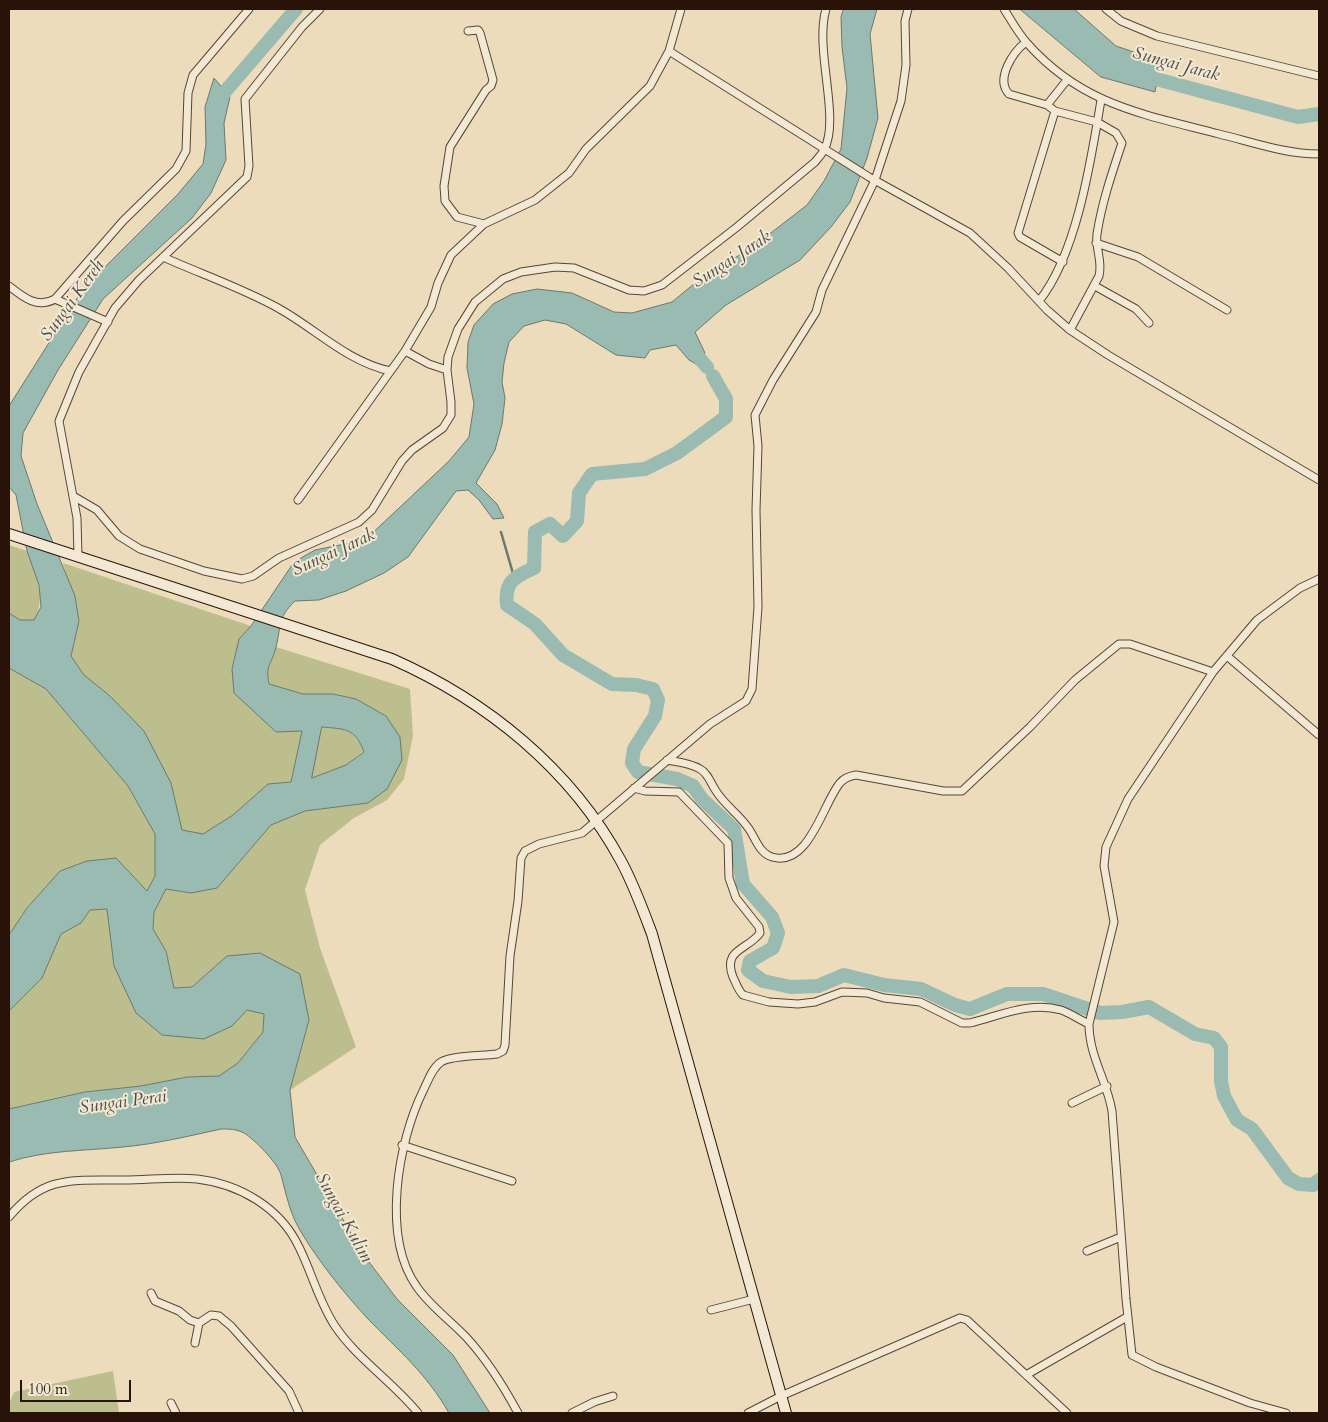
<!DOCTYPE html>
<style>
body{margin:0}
#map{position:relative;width:1328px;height:1422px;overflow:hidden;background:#ecdcbb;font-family:Cardo,serif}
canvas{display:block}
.frame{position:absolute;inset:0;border:10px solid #291308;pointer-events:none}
.scale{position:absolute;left:20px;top:1380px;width:111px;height:22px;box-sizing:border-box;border:2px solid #291308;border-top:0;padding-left:6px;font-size:15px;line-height:18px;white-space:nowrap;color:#291308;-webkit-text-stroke:4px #f3e8d3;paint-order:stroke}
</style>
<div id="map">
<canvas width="1328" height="1422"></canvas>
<div class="frame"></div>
<div class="scale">100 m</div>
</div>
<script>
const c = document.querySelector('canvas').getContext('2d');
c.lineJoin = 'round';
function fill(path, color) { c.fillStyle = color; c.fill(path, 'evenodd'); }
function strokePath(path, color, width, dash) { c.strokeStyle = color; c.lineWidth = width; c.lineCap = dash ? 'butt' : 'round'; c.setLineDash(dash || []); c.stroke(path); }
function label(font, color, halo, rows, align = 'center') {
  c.font = font + ' Cardo,serif'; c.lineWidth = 4; c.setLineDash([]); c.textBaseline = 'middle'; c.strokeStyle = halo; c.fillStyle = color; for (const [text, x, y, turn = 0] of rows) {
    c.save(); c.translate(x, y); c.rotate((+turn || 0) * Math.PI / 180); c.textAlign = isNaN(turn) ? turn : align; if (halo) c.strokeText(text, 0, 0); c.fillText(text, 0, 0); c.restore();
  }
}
fill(new Path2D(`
 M9,545l18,6c9,25 20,45 7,70l-14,-1 -11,-7z
 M63,563l188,63 -12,13 -7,30 70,61 -11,52 -23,2 -35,31 -30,19 -21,-3 -11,-48 -61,-87 -26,-21 -13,-19 8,-36z
 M276,647l134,42 3,47 -9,43 -17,21 -33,18 -34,27 -15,45 15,58 36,99 -66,43 19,-70 -82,-64 -35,31 -18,1 -8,-37 -13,-22 1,-17 12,-23 25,4 26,-5 54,-63 34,-14 63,-8 18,-87 -30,-17 -23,-5h-30l-34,-10 -2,-14z
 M9,668l37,21 82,97 27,48v42l-8,15 -31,-33 -56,13 -33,37 -18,27z
 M322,727c24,2 31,2 42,24l-18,14 -35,13z
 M107,909l7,57 118,60 15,-17 17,4 -1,19 -25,31 -19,13 -32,1 -46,9 -56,6 -76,17v-98l33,-33 19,-44 20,-11 9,-13z
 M113,1371l6,42h-110v-9l5,-12z`), '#bcbf8d');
const water = new Path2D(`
 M844,9h33l-7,25 8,84 -11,40 -17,44 -19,25 -31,33 -74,45 -31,27 10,21 -9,11 -7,-4 -13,-15 -26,5 -5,8 -29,-3 -50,-31 -21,-4 -21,6 -15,16 -5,21 -2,19 3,16 -3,26 -7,26 -19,33 21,21 7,14 -11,1 -14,-19 -11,-10 -12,1 -48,66 -24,16 -38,18 -27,9 -24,1c-19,19 -13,23 -19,46 -4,18 -11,16 -7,37l34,10h30l23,5 30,17 14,21 2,23 -15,29 -19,14 -63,8 -34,14 -54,63 -26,5 -25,-4 -12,23 -1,17 13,22 8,37 18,-1 35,-31 33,-3 40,21 9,46 -19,70 5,47 68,117 34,45 56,56 37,58h-41c-23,-40 -50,-62 -81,-94 -24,-26 -49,-57 -67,-87 -11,-18 -15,-38 -20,-57 -3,-12 -27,-36 -37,-42 -8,-4 -15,-4 -23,-4 -32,7 -65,15 -98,18 -39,4 -77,3 -114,15v-53l76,-17 56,-6 46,-9 32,-1 19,-13 25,-31 1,-18 -17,-4 -15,16 -28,13 -42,-4 -26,-22 -22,-47 -7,-57 -17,1 -9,13 -20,11 -19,44 -33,33v-76l18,-27 33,-37 27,-10 29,-3 31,33 8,-15v-42l-27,-48 -82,-97 -37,-21v-55l11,7h14l7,-13 -2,-22 -12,-34 -11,-56 -7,-8v-81l74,-117 95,-95 25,-30 3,-20 -1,-37 9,-29 16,19 -6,26 2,37 -15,33 -19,25 -89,81 -45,71 -35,63 -2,23 16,48 38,92 4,25 -8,35 13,19 26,21 34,35 27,52 11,47 21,4 30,-19 35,-31 23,-2 11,-51 -26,1 -42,-39 -2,-24 7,-30 12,-13 43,-64 21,-12 50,-10 84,-79 20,-24 5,-33 -7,-36 1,-26 6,-17 19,-21 19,-10 25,-5 35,4 42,19 18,1 40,-11 23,-19 59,-37 53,-41 17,-24 17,-32 6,-61 -5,-41 -1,-30zM322,727c23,2 33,1 42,25l-18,13 -34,13z
 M1020,9h54l42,37 44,15 -5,31 -54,-15z`);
fill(water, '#99bbb2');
strokePath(water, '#6c786e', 1);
strokePath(new Path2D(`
 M501,532l13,45`), '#6c786e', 2.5);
strokePath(new Path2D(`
 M1141,75l157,42 21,-3
 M217,105v-4l79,-92
 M688,345l19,22
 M713,376l13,23v18l-49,36 -32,16 -53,5 -13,19 -2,28 -14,15 -13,-12 -15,8 -1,36c-19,9 -30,13 -27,37l28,19 28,31 49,29 24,1 17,4 5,11 -3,16 -21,33 -2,14 6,9 39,7 16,7 9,13 32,30 9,55 29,33 6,16 -5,15 -23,13 -2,9 15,11 28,6 27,-1 26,-11 40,10 37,4 34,16 15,4 37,-15h36l57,19 22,-1 27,-5 46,27 19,4 7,9v34l3,15 13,24 15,9 36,49 11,6 14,1 6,-5`), '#99bbb2', 14);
const street = new Path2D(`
 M1004,9c7,11 14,24 23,34 55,62 116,71 192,91 33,8 66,20 100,20
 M1106,9l15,12 36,15 162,40
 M468,31l10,-1 2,3 13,47 -2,6 -5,4 -36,57 -6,39 1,15 12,16 27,7
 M1026,42c-13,10 -31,37 -17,52l38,11 8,6 42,11 19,11 6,10c-10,30 -20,59 -25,91 -2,15 6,27 2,42l-29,54
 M669,51l200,126 101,56 38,35 39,42 23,20 38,25 211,125
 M1047,105l20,-25
 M1055,111l-37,122 2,4 43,25
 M1096,243l42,14 89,53
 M163,257c38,17 79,31 115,51 38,21 68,53 112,63
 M9,286c14,11 28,23 46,13l68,-78 53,-52 10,-18 2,-58 5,-18 56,-66
 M1095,286l41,23 13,14
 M55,299l53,23
 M1039,301c38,-47 52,-141 62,-201
 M405,351l24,13 18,6
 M73,496l24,14 22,26 21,13 64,22 38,8 11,-3 26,-18 80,-36 13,-12 30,-49 10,-11 31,-22 8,-13v-13l-4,-32 1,-13 10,-28 17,-27 28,-23 18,-7 34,-5 19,1 55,22 15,1 18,-6 75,-58 78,-65c3,-4 7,-8 9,-12 17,-32 -10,-100 2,-141
 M298,500l107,-149 26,-44 7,-24 13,-28 33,-31 51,-24 34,-27 17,-24 64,-63 19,-35 12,-42
 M78,556l-1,-38 -18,-97 20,-49 36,-64 24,-28 108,-103 2,-11 -4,-67 57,-72 18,-18
 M1227,656l92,79
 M667,760c11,2 23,3 33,9 8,4 11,15 16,22 8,13 21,22 30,34 9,10 12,28 26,32 37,11 51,-54 68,-74 4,-5 10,-7 16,-8l87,16h19l68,-64 45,-47 44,-36h11l83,28
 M634,788l11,3 34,1 49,51 1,35 7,20 23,29 1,6c-12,17 -38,16 -27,44 3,6 5,13 10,18l26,7 29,2 17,-2 27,-10 25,1 17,5 36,4 42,21h8c29,-7 60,-22 91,-13 9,3 19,10 28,14
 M1072,1103l35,-17
 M402,1145l110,36
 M9,1217c33,-40 60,-37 108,-37 26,1 54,-4 80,-1 42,5 83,28 102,68 13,26 20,55 36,79 22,33 58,56 83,87
 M1087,1251l34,-14
 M151,1293l4,8 24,10 11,9 9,3
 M711,1310l43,-11
 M195,1343l4,-20 12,-8 8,1 12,10 58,65 10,22
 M1026,1375l101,-58
 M171,1403l5,10
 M518,1413c-14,-26 -30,-52 -51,-75 -16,-17 -37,-32 -50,-51 -36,-50 -19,-145 6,-196 5,-10 9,-23 18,-29 11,-7 42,-6 56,-8l6,-3 2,-6 5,-89 8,-55 3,-43 4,-7 14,-7 43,-11 128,-109 36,-23 6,-12 6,-82 -2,-97 2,-64 -3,-31 18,-35 43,-68 6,-22 53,-110 26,-79 5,-36 -1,-44 3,-12
 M572,1413l22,-11 19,-6
 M748,1413l33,-17 179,-78 7,2 100,93
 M1286,1413l-36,-10 -94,-36 -24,-12 -6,-56 -14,-188c-5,-30 -23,-55 -23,-87l25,-102 -10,-56 2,-19 22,-48 85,-127 44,-52 43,-32 19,-9`);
const secondary = new Path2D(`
 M9,534l383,125c95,42 179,110 229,202 13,24 22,49 31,73l134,479`);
strokePath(street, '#5a4535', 9);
strokePath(secondary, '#291308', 12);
strokePath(street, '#f3e8d3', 7);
strokePath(secondary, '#f3e8d3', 10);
label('italic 18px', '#504e44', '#f3e8d3', [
 ["Sungai Jarak",1176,65,15],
 ["Sungai Jarak",732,260,-33],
 ["Sungai Kereh",73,301,-54],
 ["Sungai Jarak",334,553,-25],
 ["Sungai Perai",123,1103,-8],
 ["Sungai Kulim",343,1218,61]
]);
</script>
